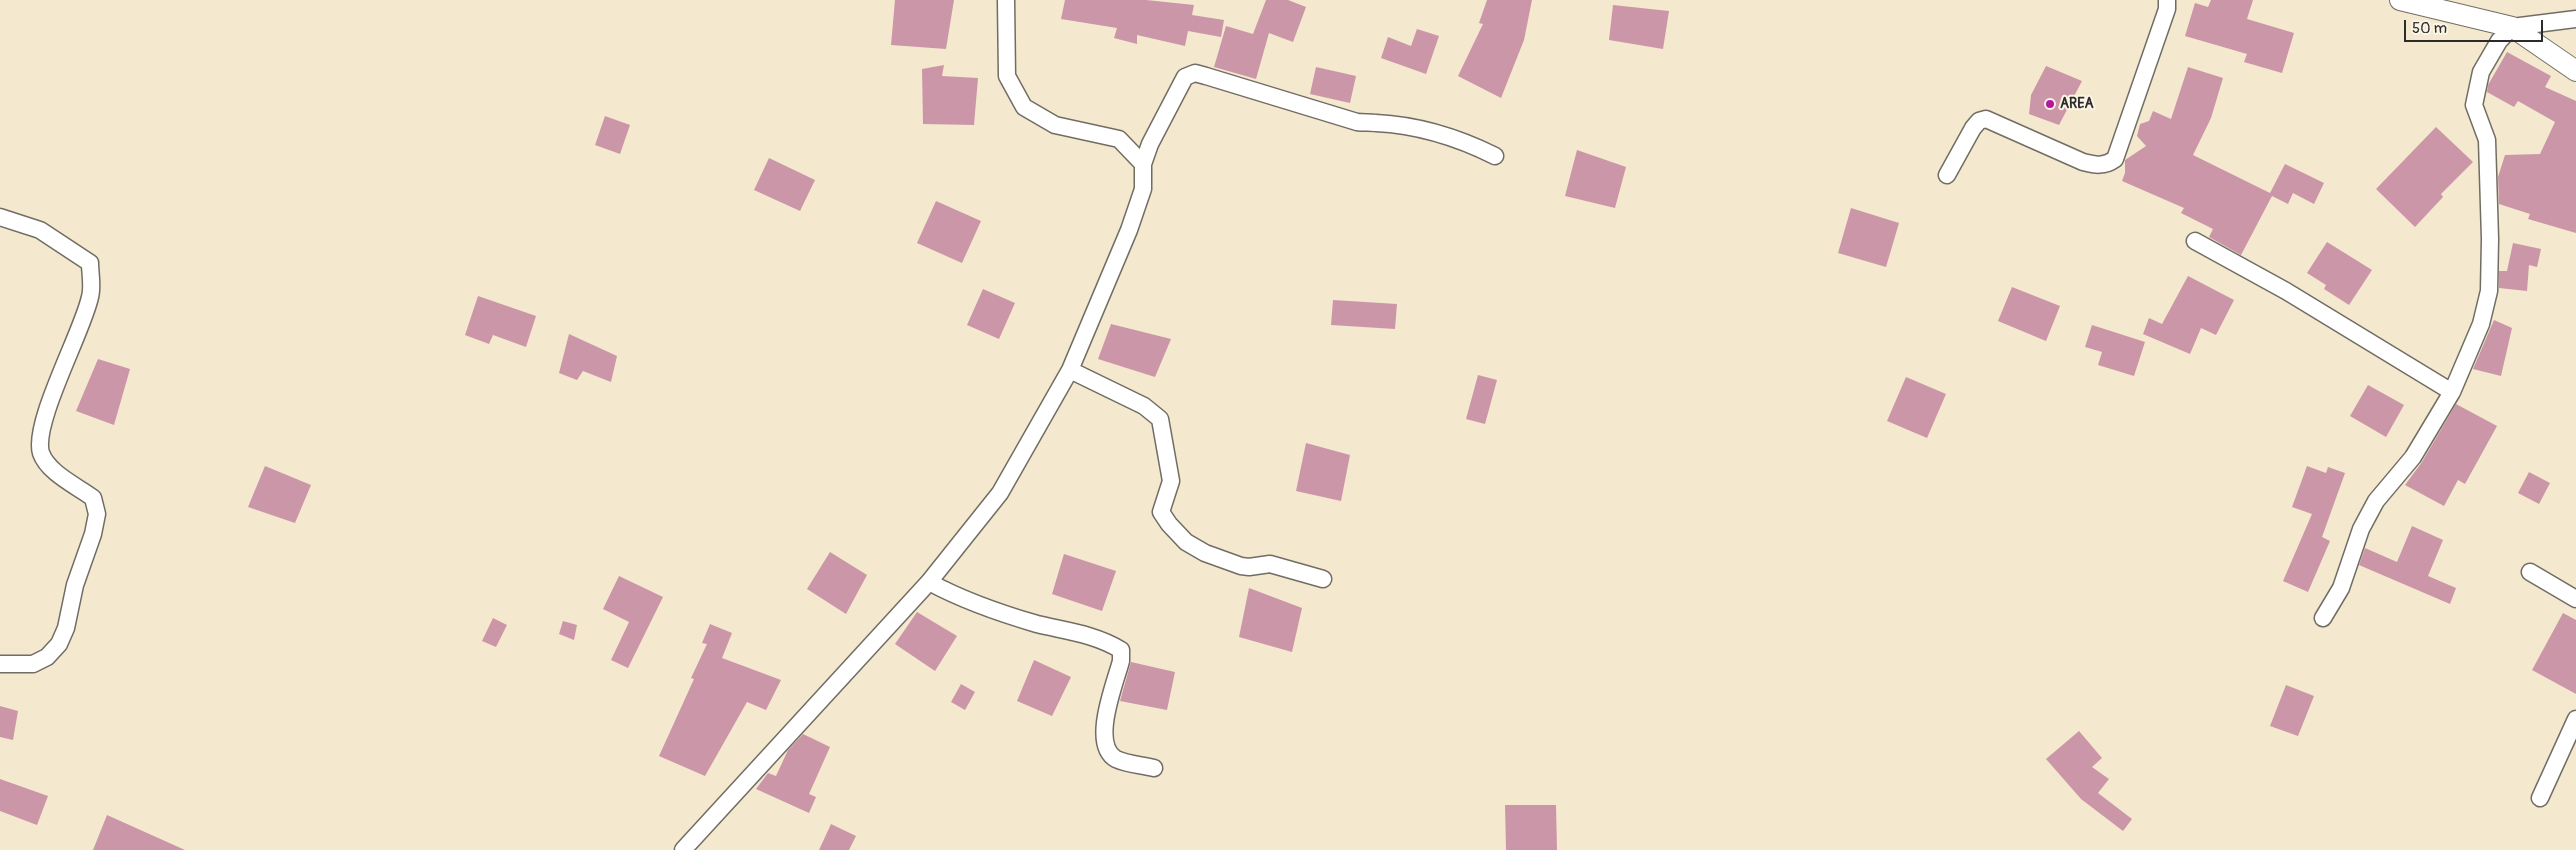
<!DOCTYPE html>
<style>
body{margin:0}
#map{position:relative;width:2576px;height:850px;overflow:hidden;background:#f4e8ce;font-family:Pangolin,sans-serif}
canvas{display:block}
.scale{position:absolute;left:2404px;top:20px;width:139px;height:22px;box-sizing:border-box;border:2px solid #2b2b2b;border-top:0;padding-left:6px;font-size:15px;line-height:18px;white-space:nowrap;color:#2b2b2b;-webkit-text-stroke:4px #fcf5e5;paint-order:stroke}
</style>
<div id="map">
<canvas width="2576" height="850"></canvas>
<div class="scale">50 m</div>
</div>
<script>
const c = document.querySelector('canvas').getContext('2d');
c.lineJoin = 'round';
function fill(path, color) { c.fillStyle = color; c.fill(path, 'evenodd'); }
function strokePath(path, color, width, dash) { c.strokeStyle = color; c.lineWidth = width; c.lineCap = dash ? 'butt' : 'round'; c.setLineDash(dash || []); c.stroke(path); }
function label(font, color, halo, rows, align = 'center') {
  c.font = font + ' Pangolin,sans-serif'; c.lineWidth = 4; c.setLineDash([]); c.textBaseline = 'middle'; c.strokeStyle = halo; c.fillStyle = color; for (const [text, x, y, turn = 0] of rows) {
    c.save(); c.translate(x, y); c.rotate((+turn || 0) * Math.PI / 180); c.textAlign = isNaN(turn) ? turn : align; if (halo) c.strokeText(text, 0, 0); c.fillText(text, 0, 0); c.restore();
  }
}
fill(new Path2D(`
 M895,0h59l-8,49 -55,-4z
 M1065,0h81l48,5 -2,10 32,5 -3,17 -33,-6 -3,15 -48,-11v9l-23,-6 3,-10 -56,-9z
 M1266,0h22l18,7 -13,35 -24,-9 -13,46 -42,-12 12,-41 27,8z
 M1487,0h45l-8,40 -23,58 -43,-22 25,-52 -4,-1z
 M2211,0h42l-6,19 47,14 -12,40 -38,-11 3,-8 -62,-18 10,-33 13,4z
 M1613,5l56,6 -6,38 -54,-9z
 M1417,29l22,7 -13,38 -45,-16 7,-21 23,9z
 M2507,52l44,24 -6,11 31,14v132l-48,-14 2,-5 -31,-10 -1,-27 7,-22 35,-1 15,-32 -37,-21 -4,6 -27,-15 1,-7z
 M944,65l-2,11 36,2 -4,47 -51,-1 -1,-55z
 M2046,66l36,15 -23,44 -30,-11 2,-19z
 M1316,67l40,9 -6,27 -40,-9z
 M2188,67l35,11 -12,40 -18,37 77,38 15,-29 39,19 -10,21 -21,-11 -5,11 -16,-8 -31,59 -32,-18 4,-8 -32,-16 3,-5 -62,-27 3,-8v-13l21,-14 -9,-10 3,-12 9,-3 4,-10 18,8z
 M605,116l25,9 -10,29 -25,-9z
 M2436,127l37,35 -32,32 2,3 -28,30 -39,-38z
 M1577,150l49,17 -11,41 -50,-12z
 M769,158l46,22 -15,31 -46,-21z
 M936,201l45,20 -19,42 -45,-20z
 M1851,208l48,15 -13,44 -48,-14z
 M2327,242l45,28 -23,35 -25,-16 2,-4 -19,-12z
 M2513,243l28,6 -4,18 -8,-2 -2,26 -28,-3v-17h8z
 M2188,276l46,24 -18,35 -15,-7 -11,26 -47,-20 6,-16 13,6z
 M2012,287l48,19 -14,35 -48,-20z
 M983,289l32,14 -16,36 -32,-14z
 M478,296l58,20 -10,31 -33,-12 -4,9 -24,-9z
 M1333,300l64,4 -2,25 -64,-4z
 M2494,320l18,8 -11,48 -28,-7z
 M1111,324l60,15 -16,38 -57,-18z
 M2092,325l53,17 -11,34 -36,-11 4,-13 -17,-5z
 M569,334l48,22 -6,26 -28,-11 -6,9 -18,-7z
 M98,359l32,10 -16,56 -38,-14z
 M1478,375l19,5 -12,44 -19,-5z
 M1906,377l40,17 -19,44 -40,-17z
 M2368,385l36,20 -18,32 -36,-21z
 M2456,404l41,22 -32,58 -7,-4 -14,26 -39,-21 17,-23z
 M1306,443l44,12 -9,46 -45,-10z
 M265,466l46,19 -16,38 -47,-16z
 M2307,466l19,7 2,-6 17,6 -23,64 8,4 -22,51 -25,-11 29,-67 -20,-7z
 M2529,472l21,11 -11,21 -21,-11z
 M2412,526l31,14 -15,36 28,12 -6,16 -91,-39 6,-17 32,14z
 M830,552l37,23 -21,39 -39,-25z
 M1064,554l52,17 -14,40 -50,-17z
 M619,576l44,21 -35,71 -17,-8 18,-38 -26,-13z
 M1249,588l53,20 -10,44 -53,-15z
 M917,612l40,24 -22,35 -40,-27z
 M2563,613l13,7v74l-44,-24z
 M493,618l14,7 -11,22 -14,-6z
 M563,621l14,4 -3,15 -15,-6z
 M710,624l22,9 -10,25 59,22 -15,30 -19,-8 -42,74 -46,-20 35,-77 -3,-1 16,-34 -5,-1z
 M1034,660l37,17 -19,39 -35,-15z
 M1131,662l44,10 -8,38 -47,-9z
 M961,684l14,8 -10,18 -14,-8z
 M2286,685l28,11 -16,40 -28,-10z
 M0,706l18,5 -5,29 -13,-3z
 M2079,731l23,27 -10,9 17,12 -11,14 34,26 -9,12 -42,-32 -35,-40z
 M803,734l27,13 -21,47 7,3 -7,16 -53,-24 12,-16 8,3 12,-26z
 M0,779l48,17 -11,29 -37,-14z
 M1505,805h51l1,45h-51z
 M107,815l78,35h-92z
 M831,824l25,12 -7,14h-30z`), '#cc96a9');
const minor = new Path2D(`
 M1006,0l1,76 17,31 31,18 64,14 24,25
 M1947,175l26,-47 6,-7 7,-2 97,43c12,3 21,5 32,-3l52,-150v-9
 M0,217l40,13 50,33c0,10 3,24 0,34 -7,34 -58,126 -49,156 7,20 36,33 52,45l4,16 -4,20 -18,51 -9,43 -7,16 -12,13 -14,7h-32
 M2195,241l91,50 166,101
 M1070,370l74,36 16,13 11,62 -10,31 8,12 17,18 19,11 36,13 8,1 21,-3 53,15
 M2530,572l46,27
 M929,582c35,19 70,31 108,42 29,7 58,10 84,26v11c-6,23 -31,83 -5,98 10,5 26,6 38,9
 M2323,618l18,-30 20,-59 15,-28 37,-44 39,-65 29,-68 8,-33 1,-52 -3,-99 -13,-35 7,-33 18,-31 13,-14 64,-8
 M2540,798l36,-79
 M683,850l246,-268 71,-89 70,-123 59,-140 14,-41v-25l7,-20 35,-67 10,-4 11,3 151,46c7,1 13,0 19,1 41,2 83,15 119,33`);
const tertiary = new Path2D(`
 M2400,0l112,27 64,44`);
strokePath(minor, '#716d64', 19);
strokePath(tertiary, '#716d64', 22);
strokePath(minor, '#fff', 16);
strokePath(tertiary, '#fff', 20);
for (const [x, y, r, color] of [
 [2050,104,5,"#b5179e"]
]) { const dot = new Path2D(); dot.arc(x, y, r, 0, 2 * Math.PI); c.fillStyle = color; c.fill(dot); strokePath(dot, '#fcf5e5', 2); }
label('bold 14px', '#2b2b2b', '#fcf5e5', [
 ["AREA",2060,104]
], 'left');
</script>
